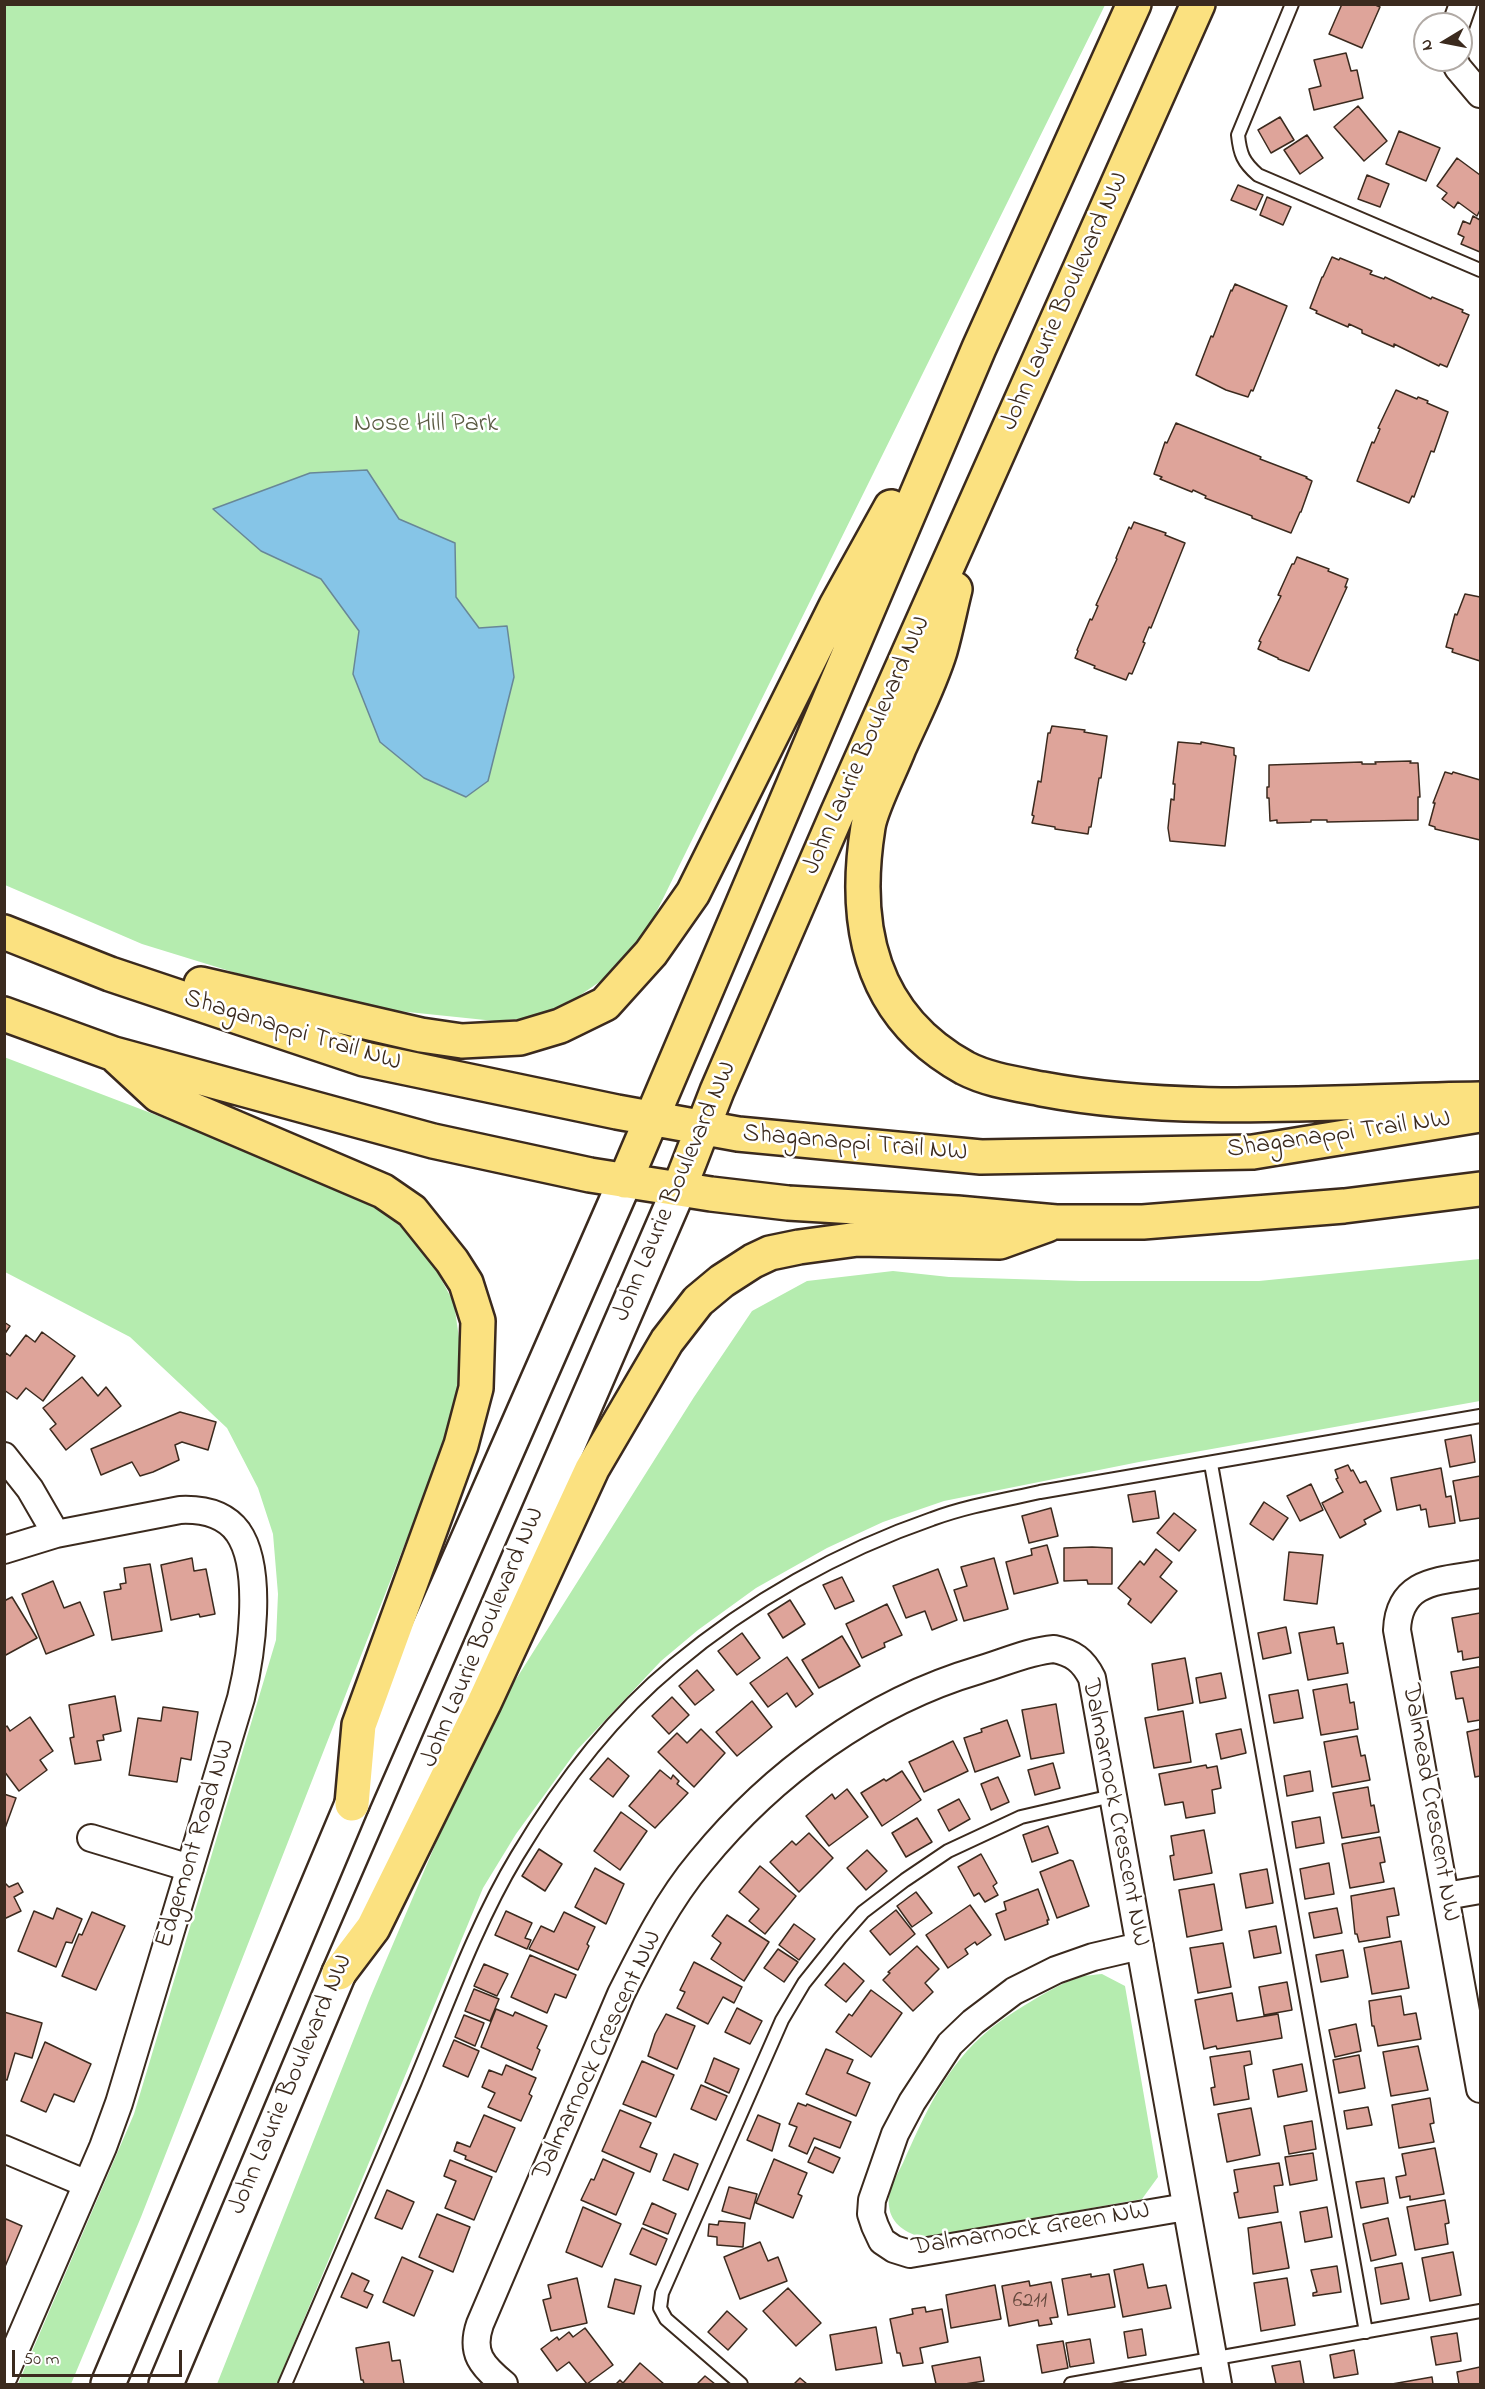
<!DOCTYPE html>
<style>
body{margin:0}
#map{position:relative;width:1485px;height:2389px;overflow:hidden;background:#fff;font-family:"Indie Flower",sans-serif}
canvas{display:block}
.frame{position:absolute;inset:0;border:6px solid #3b2a1e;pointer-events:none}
.north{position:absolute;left:1413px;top:12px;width:60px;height:60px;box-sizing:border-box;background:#fff;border:2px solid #b1aaa5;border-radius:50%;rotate:260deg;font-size:16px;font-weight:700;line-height:24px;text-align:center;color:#3b2a1e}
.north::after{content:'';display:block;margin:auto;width:21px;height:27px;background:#3b2a1e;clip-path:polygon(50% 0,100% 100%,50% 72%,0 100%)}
.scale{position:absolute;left:12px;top:2350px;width:170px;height:27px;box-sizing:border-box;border:3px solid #3b2a1e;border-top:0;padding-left:8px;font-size:18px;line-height:21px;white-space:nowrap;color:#3b2a1e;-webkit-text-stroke:4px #fff;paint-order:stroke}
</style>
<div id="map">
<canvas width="1485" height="2389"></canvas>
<div class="frame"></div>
<div class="north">N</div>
<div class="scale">50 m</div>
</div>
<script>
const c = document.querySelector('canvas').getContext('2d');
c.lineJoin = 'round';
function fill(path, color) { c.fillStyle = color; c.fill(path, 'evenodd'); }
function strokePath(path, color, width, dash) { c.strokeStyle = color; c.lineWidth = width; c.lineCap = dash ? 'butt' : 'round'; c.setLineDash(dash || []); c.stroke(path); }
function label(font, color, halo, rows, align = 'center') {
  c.font = font + ' "Indie Flower",sans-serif'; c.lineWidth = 5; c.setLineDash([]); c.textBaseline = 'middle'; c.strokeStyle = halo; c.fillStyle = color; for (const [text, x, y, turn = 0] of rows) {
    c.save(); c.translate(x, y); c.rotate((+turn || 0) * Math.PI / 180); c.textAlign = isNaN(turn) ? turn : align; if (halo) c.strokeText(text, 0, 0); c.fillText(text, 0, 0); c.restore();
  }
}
fill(new Path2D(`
 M5,5h1100l-463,936 -34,35 -42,29 -38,13 -33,3 -155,-16 -198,-61 -137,-59z
 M4,1057l194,74 172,71 52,42 32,59 9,63 -5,42 -317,809 -70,167h-53l116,-270 142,-474 2,-46 -5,-60 -15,-46 -31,-60 -97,-91 -125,-65z
 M1480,1259v142l-341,61 -195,39 -61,21 -56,26 -71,40 -58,42 -37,31 -84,89 -61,84 -33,54 -206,496h-60l153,-386 69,-162 74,-152 181,-287 58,-86 55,-30 86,-10 56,6 131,4h179z
 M1102,1974l23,12 33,191 -16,22 -219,39c-16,-5 -32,-13 -34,-32 -2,-14 8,-31 14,-43 22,-49 43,-98 86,-133 18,-15 69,-47 91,-53 7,-2 15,-2 22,-3z`), '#b5ecaf');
const water = new Path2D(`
 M367,470l32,49 56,24 1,54 23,31 28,-2 7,51 -26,104 -22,16 -42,-19 -44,-36 -27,-68 6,-43 -38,-52 -60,-28 -48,-42 97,-36z`);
fill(water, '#86c5e7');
strokePath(water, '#688797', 1.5);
const building = new Path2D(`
 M1342,4h31l7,3 -18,41 -33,-14z
 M1346,53l5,18 6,-1 6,28 -49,12 -5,-21 12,-3 -7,-26z
 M1358,106l29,35 -23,20 -30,-34z
 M1280,117l14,23 -23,13 -13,-23z
 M1399,131l41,17 -14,33 -40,-17z
 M1307,135l16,23 -23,16 -16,-24z
 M1457,158l23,17v35l-3,6 -19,-14 -4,6 -12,-9 5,-6 -10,-7z
 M1367,175l22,9 -9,23 -22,-8z
 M1238,185l25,10 -7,15 -25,-10z
 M1267,197l24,10 -8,18 -23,-10z
 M1473,216l7,4v32l-19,-8 3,-7 -6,-3 5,-13 7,3z
 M1332,257l7,3 1,-2 32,13 -2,3 14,5 1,-2 46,22 1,-2 31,13 -1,2 7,3 -22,52 -7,-3 -1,2 -45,-22v3l-32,-14v-3l-13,-6 -1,3 -32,-14 1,-2 -7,-3 12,-31h1z
 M1235,284l52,22 -34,85 -2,-1 -3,7 -22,-7 -30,-15 15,-39 2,1 18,-47 1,1z
 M1396,390l21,9 1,-2 10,4 -1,2 21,9 -14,40 -3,-1 -17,46 -2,-1 -3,7 -52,-22 15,-39 2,1 6,-14 -2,-1z
 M1176,423l85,34 -1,2 47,18 -1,1 6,3 -11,31h-1l-9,21 -39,-15v-2l-47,-18 1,-2 -13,-6 -1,2 -32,-13 2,-2 -8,-3 11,-32 2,1z
 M1134,522l32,11 -1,2 20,8 -34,85 -2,-1 -6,15 2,1 -13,31 -3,-1 -3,7 -32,-12 1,-2 -20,-8 3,-7 -1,-1 13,-31 2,1 6,-14 -2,-1 21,-46 -1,-1 13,-31 2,2z
 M1297,557l32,12 -1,2 20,8 -3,8h2l-38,84 -31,-12v-1l-20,-9 3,-7 -2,-1 22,-45 -3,-1 14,-31h2z
 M1465,594l15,3v64l-28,-9 1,-3 -7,-2 9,-33 2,1z
 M1052,726l33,4 -1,2 23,4 -6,42h-2l-8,49h-2l-1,7 -33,-5v-2l-23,-4 2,-7 -2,-1 6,-34 3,1 7,-49h2z
 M1178,742l23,2v-2l33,6v7l2,1 -11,90 -55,-5 -2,-13 3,-29 3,1 1,-16h-2z
 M1411,761l-1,2h8l2,34h-2v23l-91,2v-2h-16v2l-34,1v-3l-7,1 -1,-23h-2v-11h2v-22l93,-3v2h14l-1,-2z
 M1445,772l7,2 1,-2 27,8v60l-45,-11v-2l-6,-2 6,-22h-2z
 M4,1322l6,4 -6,9z
 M42,1332l33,24 -32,45 -17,-13 -9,11 -13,-9v-34l2,-3 4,3 16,-21 9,7z
 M82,1377l16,19 8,-9 15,19 -55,44 -16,-21 6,-5 -13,-16z
 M180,1412l36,10 -8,28 -26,-8 -7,3 4,15 -26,12 -13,4 -8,-14 -31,13 -10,-26z
 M1471,1435l4,27 -25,5 -5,-27z
 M1348,1465l3,6 2,-1 7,13 6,-2 15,30 -17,9 2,4 -26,14 -18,-35 21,-11 -7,-13 2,-1 -3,-8z
 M1441,1468l5,29 5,-1 4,27 -26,4 -3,-18 -5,1 -1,-5 -23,5 -6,-32z
 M1480,1476v42l-20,3 -7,-40z
 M1311,1484l12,26 -23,11 -13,-25z
 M1155,1491l4,27 -26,4 -5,-27z
 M1264,1502l24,16 -15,22 -23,-16z
 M1051,1508l7,28 -29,7 -7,-27z
 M1174,1513l22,17 -17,21 -22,-18z
 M1047,1545l11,38 -44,11 -8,-32 26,-7 -1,-6z
 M1092,1547l20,1v36h-24l-1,-4 -23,1v-33z
 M1156,1549l16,13 -12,15 17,14 -26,32 -23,-19 3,-5 -13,-11 22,-27 4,4z
 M1289,1552l34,3 -6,49 -33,-4z
 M192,1558l2,13 12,-2 9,45 -15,3 -1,-3 -28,6 -10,-55z
 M994,1558l14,51 -44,12 -10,-31 13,-4 -6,-19z
 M150,1564l12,67 -50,9 -8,-48 17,-3 -1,-5 6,-1 -2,-15z
 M938,1569l19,51 -25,10 -7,-19 -19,7 -13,-32z
 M842,1577l12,24 -19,8 -12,-24z
 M53,1581l11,27 16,-6 14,33 -48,19 -24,-60z
 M12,1597l25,41 -33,18v-55z
 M790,1600l15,24 -22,14 -15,-24z
 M887,1604l15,31 -18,8 1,4 -23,11 -16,-34z
 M1480,1613v44l-17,3 -1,-9 -4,1 -6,-34z
 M1286,1627l5,26 -28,6 -5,-26z
 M1334,1627l3,17 6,-1 5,30 -40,7 -9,-47z
 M742,1633l18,25 -23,17 -19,-24z
 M842,1636l18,30 -41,22 -17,-28z
 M787,1657l26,37 -17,13 -9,-14 -19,14 -18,-24z
 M1185,1658l8,45 -35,7 -6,-46z
 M1478,1667h2v53l-12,2 -5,-24 -7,1 -5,-27z
 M697,1670l17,20 -19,15 -16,-19z
 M1221,1673l5,25 -26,5 -4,-25z
 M1347,1684l3,19 4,-1 4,27 -37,6 -8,-45z
 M1298,1690l5,28 -29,5 -5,-28z
 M115,1696l6,35 -18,4 1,5 -7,1 4,19 -26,4 -5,-26 4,-1 -5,-32z
 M672,1697l17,18 -20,19 -17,-18z
 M752,1701l20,26 -35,29 -21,-24z
 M1056,1704l8,49 -33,6 -9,-49z
 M163,1707l35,5 -7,48 -10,-2 -4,24 -48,-7 9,-57 23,3z
 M1183,1711l8,51 -37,6 -9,-50z
 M30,1717l23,34 -13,9 7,10 -28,21 -15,-20v-43l3,-2 3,5z
 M1007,1720l13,36 -45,16 -11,-34 18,-6 -1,-3z
 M701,1729l24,24 -31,34 -36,-35 19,-19 10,10z
 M1241,1729l5,24 -25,6 -5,-25z
 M1480,1729v47l-5,1 -8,-45z
 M1357,1736l4,20 4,-1 5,25 -38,7 -8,-45z
 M953,1741l15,30 -44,21 -15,-30z
 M608,1758l21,18 -16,21 -23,-18z
 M1053,1763l7,25 -25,7 -7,-25z
 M1206,1765l1,3 10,-2 4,22 -9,2 3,23 -29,5 -3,-16 -18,3 -6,-31z
 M660,1770l11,9 2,-4 6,6 -2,3 11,9 -33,35 -26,-22z
 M902,1771l19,29 -39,26 -21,-33 23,-14 2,2z
 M1310,1771l3,20 -26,5 -3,-20z
 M998,1777l11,25 -18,8 -10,-26z
 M1368,1787l3,19 3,-1 5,27 -37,6 -9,-45z
 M847,1789l21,28 -39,29 -23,-30 26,-22 3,5z
 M4,1794l12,4 -12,33z
 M959,1799l11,20 -21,12 -11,-21z
 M621,1812l26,19 -27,39 -26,-19z
 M1320,1817l4,26 -28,5 -4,-26z
 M917,1818l15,24 -26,15 -14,-24z
 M1048,1826l10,27 -26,9 -9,-27z
 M1204,1830l8,43 -38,7 -4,-24 4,-1 -3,-19z
 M809,1833l24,25 -34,34 -29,-30 22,-21 4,4z
 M1380,1837l5,25 -5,1 4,19 -34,6 -8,-44z
 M539,1849l23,15 -17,27 -23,-15z
 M867,1850l20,21 -21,19 -19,-22z
 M981,1854l16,29 -4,3 5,9 -13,7 -6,-9 -5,3 -16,-29z
 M1070,1860l3,1 16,45 -32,12 -17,-46z
 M1329,1863l5,31 -29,5 -5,-30z
 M760,1866l36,30 -31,38 -16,-13 10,-12 -20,-17z
 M595,1868l29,16 -18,40 -31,-17z
 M1267,1869l6,34 -27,5 -6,-34z
 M4,1882l5,5 9,-4 5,9 -9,5 7,14 -17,8z
 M1214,1884l8,46 -35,7 -8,-47z
 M1394,1888l5,27 -12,2 3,20 -31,5 -2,-8h-2l-4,-38z
 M1038,1889l11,31h-2l1,4 -43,16 -9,-26 10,-4 -2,-8z
 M916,1892l16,21 -20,14 -15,-21z
 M970,1905l21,30 -14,10 -2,-3 -10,7 3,5 -20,14 -22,-33z
 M57,1908l25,11 -10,24 -6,-1 -10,25 -38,-16 16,-40 19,8z
 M1337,1908l5,25 -28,5 -5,-25z
 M896,1910l19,24 -25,21 -20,-24z
 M506,1911l26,12 -7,15 6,2 -4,9 -32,-14z
 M92,1912l33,14 -29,64 -34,-14 17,-42 3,1z
 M564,1912l31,15 -8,17 2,2 -11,24 -49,-21 12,-23 13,6z
 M727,1915l42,27 -25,39 -33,-22 10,-16 -9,-7z
 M794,1924l21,15 -16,21 -20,-15z
 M1276,1926l5,27 -27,5 -5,-27z
 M1401,1941l8,47 -37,6 -8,-46z
 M1223,1943l8,44 -33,6 -8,-45z
 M917,1946l22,23 -14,14 8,9 -20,19 -30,-31 7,-7 -2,-1z
 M778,1949l20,13 -14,20 -20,-14z
 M1343,1950l5,27 -27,5 -5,-27z
 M530,1955l46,20 -10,23 -11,-4 -8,19 -36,-16z
 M694,1962l48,25 -8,16 -11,-6 -15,27 -31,-16 8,-16 -5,-2z
 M844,1963l20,18 -18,21 -21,-17z
 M484,1964l24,10 -11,22 -23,-10z
 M1287,1982l5,28 -28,5 -5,-28z
 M474,1989l25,10 -9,22 -25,-10z
 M871,1990l31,23 -31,44 -35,-25 13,-18 3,2z
 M1232,1993l5,28 41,-7 4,24 -65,11 -1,-3 -12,3 -9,-49z
 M1401,1996l3,19 12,-2 5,26 -43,7 -4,-20h-2l-3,-25z
 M737,2008l25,13 -12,23 -25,-12z
 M496,2009l17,7 2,-4 32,14 -10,22 3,2 -8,20 -51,-23z
 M4,2012l38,11 -10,35 -17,-5 -8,27 -3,-1z
 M666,2014l29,12 -18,43 -29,-13 7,-22z
 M464,2015l20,8 -9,23 -20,-9z
 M1356,2024l5,27 -26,6 -6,-27z
 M454,2040l25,11 -11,26 -25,-11z
 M45,2042l46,22 -17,38 -20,-8 -8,18 -25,-11z
 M1418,2046l10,44 -37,6 -8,-44z
 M826,2049l27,11 -6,13 23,10 -14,33 -50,-22z
 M1250,2051l2,13 -8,2 5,33 -35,6 -3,-17 4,-1 -5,-30z
 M1359,2055l6,33 -26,5 -6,-33z
 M714,2058l25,11 -10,24 -24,-11z
 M642,2061l32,14 -18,42 -33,-13z
 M1302,2064l5,27 -29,6 -5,-27z
 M506,2065l30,13 -7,16 3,2 -11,25 -33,-14 7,-14 -13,-6 7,-17 13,5z
 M701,2085l26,11 -11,24 -25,-11z
 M1430,2098l4,25 -4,1 4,18 -35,6 -7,-43z
 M798,2103l8,3 1,-2 44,18 -11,26 -26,-10 -7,16 -18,-8 8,-19 -8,-3z
 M1368,2107l4,18 -25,4 -3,-18z
 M1251,2108l9,47 -33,7 -9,-48z
 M620,2110l31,13 -11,24 17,7 -7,18 -48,-21z
 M484,2115l31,13 -19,44 -31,-13 1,-3 -12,-5 3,-9 13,5z
 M758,2115l22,9 -8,27 -25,-11z
 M1312,2121l4,28 -27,5 -5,-28z
 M815,2147l25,11 -7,15 -25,-11z
 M1435,2148l9,46 -34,6v-4l-10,2 -4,-21 10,-2 -4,-21z
 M1313,2153l4,27 -27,5 -5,-28z
 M674,2154l24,10 -10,26 -25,-10z
 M603,2159l31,14 -18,42 -35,-15 10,-21 3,1z
 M774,2159l33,14 -9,21 4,2 -9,22 -37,-15z
 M450,2160l42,17 -18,43 -29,-12 11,-27 -12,-5z
 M1279,2163l4,22 -9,1 4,26 -39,6 -5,-25 4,-1 -4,-22z
 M1384,2178l4,25 -27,5 -5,-26z
 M729,2187l28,7 -7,25 -28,-8z
 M387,2190l27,12 -12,27 -27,-11z
 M1445,2200l4,23 -4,1 3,20 -33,6 -8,-43z
 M652,2203l24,11 -8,20 -25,-10z
 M583,2207l38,17 -19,43 -36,-15z
 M1327,2207l5,30 -27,5 -5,-30z
 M437,2214l33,13 -17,45 -34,-15z
 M1388,2218l8,37 -25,6 -8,-37z
 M6,2219l16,7 -18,43v-46z
 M719,2221l26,2 -2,24 -26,-2v-8l-9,-1 1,-12 9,1z
 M1281,2222l8,46 -36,6 -5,-46z
 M642,2228l25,11 -11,26 -26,-11z
 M760,2242l8,19 10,-4 9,24 -47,18 -16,-42z
 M1453,2252l8,43 -31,6 -8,-43z
 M402,2257l31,14 -19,45 -31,-14z
 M1402,2263l7,36 -28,5 -6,-36z
 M1143,2264l5,24 18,-3 5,23 -48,9 -9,-47z
 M1337,2266l4,26 -28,4v-3l4,-1 -6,-22z
 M352,2273l17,8 -5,10 9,4 -6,13 -26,-11z
 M1091,2274v3l18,-3 6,33 -47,8 -6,-36z
 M577,2278l10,45 -36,8 -8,-31 8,-2 -3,-13z
 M1287,2278l8,47 -34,6 -7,-48z
 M615,2279l26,7 -7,28 -26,-7z
 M1029,2281l1,5 21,-4 7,35 -8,1 2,6 -13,2 -1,-6 -29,6 -7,-40z
 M995,2285l6,34 -50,9 -5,-33z
 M788,2288l33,35 -25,23 -33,-35z
 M925,2307l1,5 16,-3 6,33 -28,6 3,15 -20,3 -3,-13h-3l-7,-34 23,-5 -1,-5z
 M727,2311l20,18 -19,21 -20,-18z
 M876,2327l6,36 -46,7 -6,-35z
 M585,2328l28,37 -26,19 -18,-22 -12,9 -16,-22 16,-12 2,3 10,-8 4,5z
 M1142,2329l4,26 -18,3 -4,-26z
 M1457,2333l4,28 -25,4 -5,-28z
 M1090,2339l4,24 -24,4 -4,-24z
 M1063,2341l5,27 -26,5 -5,-28z
 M389,2342l3,19 8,-1 4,24h-40l-1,-4h-2l-5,-32z
 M1354,2350l4,24 -24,4 -4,-23z
 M980,2357l4,24 -19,3h-29l-4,-18z
 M1300,2361l4,23h-28l-4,-18z
 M640,2363l24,21h-48l4,-4 3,3z
 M1480,2367v17h-21l-2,-12z
 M705,2376l10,8h-18z
 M1432,2377l1,7h-41z
 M800,2378l7,6h-13z`);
fill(building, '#dea49a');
strokePath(building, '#3b2a1e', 1.5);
const lane = new Path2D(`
 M1292,4l-54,131c2,19 5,27 20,40l222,95
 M1211,1464l155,868
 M285,2384c43,-100 87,-201 130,-302 31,-74 61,-158 102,-226 42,-70 94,-139 157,-191 75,-63 165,-114 258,-146 35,-13 72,-19 108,-27l440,-76
 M741,2384l-75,-65 -6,-11 2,-15 120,-273 22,-37 36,-45 23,-26 42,-32 43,-29 73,-34 91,-21
 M1071,2384l409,-73`);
const street = new Path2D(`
 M1456,24l7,-20
 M1454,60l4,8 22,26
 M4,1456l26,33 26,45
 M4,1550l52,-16 124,-24c22,-1 44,3 58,22 26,37 13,125 3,166l-122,405 -16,44 -99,229
 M1480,1574c-39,7 -81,5 -83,56l83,459
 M91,1838l99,30
 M1446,1896l34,-6
 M1140,1946l-47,11 -37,13 -42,21 -41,31 -23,22 -38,58 -17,32 -23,66 -1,14 4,12 7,15 12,8 16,5 276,-47
 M4,2149l83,35
 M504,2384c-22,-18 -34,-31 -24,-60l141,-330c23,-46 47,-94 80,-133 71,-87 169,-159 278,-191 24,-7 50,-19 75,-21 19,4 29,11 38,29l126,706`);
const secondary = new Path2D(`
 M108,2384l244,-580 273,-623
 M166,2384l173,-411 340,-784`);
const primary = new Path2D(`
 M955,589c-5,20 -9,41 -15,62 -10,33 -27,65 -41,97 -8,21 -28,59 -31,79 -16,100 3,189 97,241 23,12 52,16 77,21 143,27 293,12 438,10
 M4,932l106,42 254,85 253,53 121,22 243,23 272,-5 227,-37
 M201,984l220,51 41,6 58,-3 40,-12 45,-22 46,-51 42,-60 143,-287 55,-99
 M4,1014l110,40 319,87 157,34 121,19 77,9 169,10 99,9h87l201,-16 136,-17
 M117,1057l41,38 225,96 29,20 40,50 14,22 12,38 -2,67 -15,57 -102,280 -7,79
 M625,1181l354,-833 155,-344
 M679,1189l38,-98 120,-277 361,-810
 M339,1973l34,-45 111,-225 108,-234 75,-128 31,-40 24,-20 31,-20 17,-8 29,-6 59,-8 142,3 47,-17`);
strokePath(lane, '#3b2a1e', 16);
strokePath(street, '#3b2a1e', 30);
strokePath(secondary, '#3b2a1e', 38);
strokePath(primary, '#3b2a1e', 38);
strokePath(lane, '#fff', 12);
strokePath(street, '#fff', 26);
strokePath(secondary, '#fff', 33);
strokePath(primary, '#fbe180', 33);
label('22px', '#64483d', null, [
 ["6211",1030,2302]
]);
label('26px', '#3b2a1e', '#fff', [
 ["John Laurie Boulevard NW",1066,302,-66],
 ["John Laurie Boulevard NW",868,746,-66],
 ["Shaganappi Trail NW",292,1032,17],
 ["Shaganappi Trail NW",1339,1136,-8],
 ["Shaganappi Trail NW",855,1145,5],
 ["John Laurie Boulevard NW",676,1192,-67],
 ["John Laurie Boulevard NW",484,1638,-67],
 ["Dalmead Crescent NW",1429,1803,80],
 ["Dalmarnock Crescent NW",1114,1813,79],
 ["Edgemont Road NW",197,1844,-73],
 ["Dalmarnock Crescent NW",599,2056,-65],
 ["John Laurie Boulevard NW",292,2085,-67],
 ["Dalmarnock Green NW",1031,2231,-9]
]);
label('26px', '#5a5a42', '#fff', [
 ["Nose Hill Park",426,426]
]);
</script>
